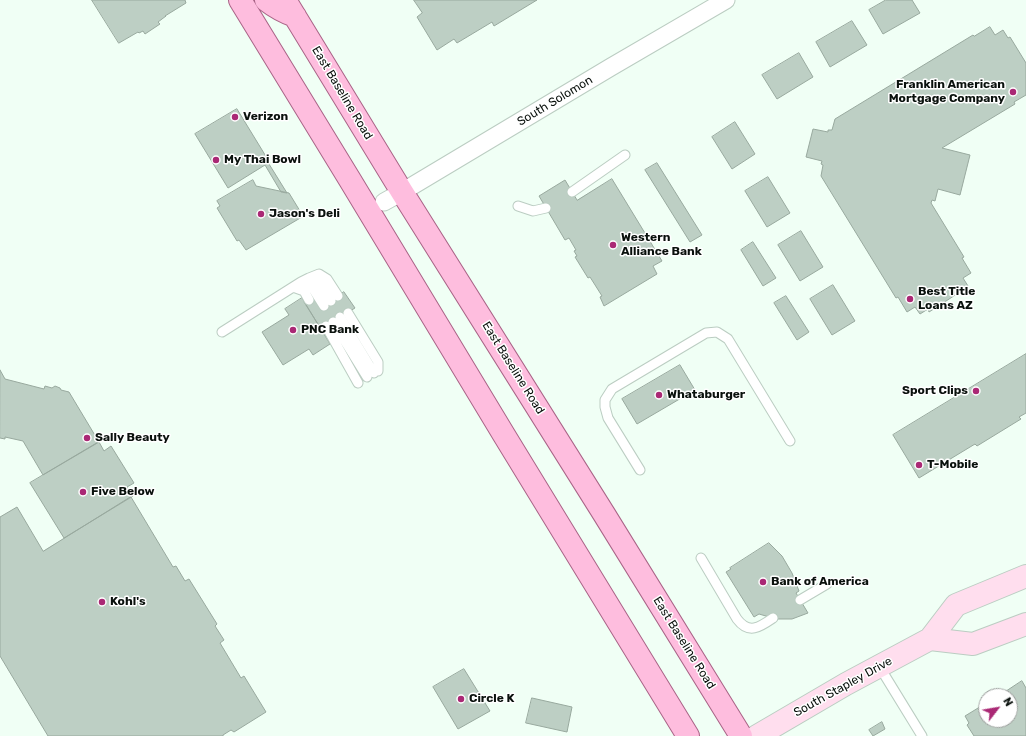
<!DOCTYPE html>
<style>
body{margin:0}
#map{position:relative;width:1026px;height:736px;overflow:hidden;background:#f0fff5;font-family:Rubik,sans-serif}
canvas{display:block}
.north{position:absolute;left:978px;top:688px;width:40px;height:40px;box-sizing:border-box;background:#fff;border:1px solid #9da09e;border-radius:50%;rotate:59deg;font-size:11px;font-weight:700;line-height:16px;text-align:center;color:#0a110d}
.north::after{content:'';display:block;margin:auto;width:14px;height:18px;background:#aa2875;clip-path:polygon(50% 0,100% 100%,50% 72%,0 100%)}
</style>
<div id="map">
<canvas width="1026" height="736"></canvas>
<div class="north">N</div>
</div>
<script>
const c = document.querySelector('canvas').getContext('2d');
c.lineJoin = 'round';
function fill(path, color) { c.fillStyle = color; c.fill(path, 'evenodd'); }
function strokePath(path, color, width, dash) { c.strokeStyle = color; c.lineWidth = width; c.lineCap = dash ? 'butt' : 'round'; c.setLineDash(dash || []); c.stroke(path); }
function label(font, color, halo, rows, align = 'center') {
  c.font = font + ' Rubik,sans-serif'; c.lineWidth = 3; c.setLineDash([]); c.textBaseline = 'middle'; c.strokeStyle = halo; c.fillStyle = color; for (const [text, x, y, turn = 0] of rows) {
    c.save(); c.translate(x, y); c.rotate((+turn || 0) * Math.PI / 180); c.textAlign = isNaN(turn) ? turn : align; if (halo) c.strokeText(text, 0, 0); c.fillText(text, 0, 0); c.restore();
  }
}
const building = new Path2D(`
 M92,0h93l1,3 -21,13h1l-8,6 2,2 -15,10 -2,-3 -4,2 -1,-1 -19,11z
 M414,0h123l-43,26 -2,-4 -35,21 -3,-4 -17,11 -20,-33 5,-4z
 M886,0h26l8,13 -37,21 -14,-24z
 M852,21l15,24 -37,22 -14,-25z
 M990,27l5,8 8,-5 5,8 2,-1 16,26v32l-12,7 1,2 -73,44 28,7 -10,40 -22,-6 -3,12 -3,-1 -1,3 33,54 -2,1 9,15 -8,5 5,8 -9,5 1,1 -31,20 -1,-3 -8,5 -5,-7 -8,5 -9,-15 -2,1 -75,-122 2,-11 -2,-1 1,-3 -16,-4 7,-28 15,3v-2h4l3,-11 138,-84 1,1z
 M799,53l14,24 -36,22 -15,-24z
 M237,109l33,54 -1,1 18,29 -6,-1 -16,-27 -37,23 -33,-54z
 M735,122l20,32 -23,15 -20,-32z
 M657,163l45,72 -12,7 -45,-72z
 M768,177l22,36 -23,14 -22,-36z
 M612,179l50,82 -9,5 4,8 -53,32 -4,-9 2,-1 -12,-19 -2,1 -13,-21 2,-1 -3,-5 2,-1 -7,-12 -4,2 -26,-44 26,-16 12,20z
 M253,180l3,6 33,7 11,18 -1,1 3,5 -56,33 -7,-10 -2,1 -20,-33 3,-2 -3,-5z
 M801,231l22,36 -23,14 -22,-36z
 M753,242l23,36 -13,8 -22,-36z
 M833,285l22,36 -23,14 -22,-36z
 M344,292l11,16 -34,21 -17,-27 10,-5 7,10z
 M786,296l23,36 -12,8 -23,-37z
 M302,298l28,46 -17,11 -4,-6 -26,16 -21,-33 27,-17 -4,-6z
 M1026,354v59l-7,4 2,2 -44,27 -2,-2 -56,34 -26,-43z
 M680,365l15,25 -58,34 -15,-25z
 M0,370l5,9 39,10 1,-3 7,2 3,-2 5,2 1,2 8,2 30,50 -56,33 -20,-34 -18,-4v2l-5,-1z
 M99,442l5,9 7,-5 23,37 -7,4 6,9 -69,42 -34,-55z
 M131,497l42,70 3,-1 9,15 4,-2 28,45 -2,2 9,14 -4,3 21,35 3,-2 22,36 -32,20 -3,-2 -8,5v1h-175l-48,-80v-139l17,-10 26,44z
 M769,543l13,13 10,17 7,18 -3,2 12,20 -16,6h-16l-17,-5 -5,3 -28,-45 5,-3 -1,-1z
 M464,669l26,42 -32,18 -25,-42z
 M1022,681l4,7v48h-52l-7,-11 2,-2 -4,-7 18,-11 -1,-1 4,-3v19h24v-24h-16l9,-6 1,2z
 M532,698l40,9 -5,25 -41,-9z
 M882,722l3,7 -12,7 -4,-6z`);
fill(building, '#bdcfc4');
strokePath(building, '#98a99e', 1);
const lane = new Path2D(`
 M572,192l53,-37
 M518,206l15,5 13,-3
 M309,278l10,4 12,19
 M301,282l11,5 12,19
 M293,287l11,4 5,9
 M348,313l30,49v9
 M340,317l34,56
 M333,322l34,55
 M326,326l32,57
 M222,332l79,-50 8,-4 10,-4 8,5 11,17
 M640,470l-32,-52 -3,-11v-7l7,-11 94,-56 11,-1 11,7 62,102
 M701,558l36,61c12,16 23,8 36,-1
 M800,600l27,-16
 M879,666l43,70`);
const street = new Path2D(`
 M384,202l18,-10 209,-125 115,-67`);
const secondary = new Path2D(`
 M930,639l43,5 53,-20
 M757,736l89,-52 84,-45 26,-34 70,-29`);
const primary = new Path2D(`
 M240,0l110,180 154,255 184,301
 M266,0c9,7 18,12 29,16
 M285,0l117,192 202,322 137,222`);
strokePath(lane, '#bbcdc2', 11);
strokePath(street, '#bbcdc2', 19);
strokePath(secondary, '#bbcdc2', 24);
strokePath(primary, '#a96487', 24);
strokePath(lane, '#fff', 9);
strokePath(street, '#fff', 17);
strokePath(secondary, '#ffdeee', 22);
strokePath(primary, '#febdde', 22);
for (const [x, y, r, color] of [
 [1013,92,4,"#aa2875"],
 [235,117,4,"#aa2875"],
 [216,160,4,"#aa2875"],
 [261,214,4,"#aa2875"],
 [613,245,4,"#aa2875"],
 [910,299,4,"#aa2875"],
 [293,330,4,"#aa2875"],
 [976,391,4,"#aa2875"],
 [659,395,4,"#aa2875"],
 [87,438,4,"#aa2875"],
 [919,465,4,"#aa2875"],
 [83,492,4,"#aa2875"],
 [763,582,4,"#aa2875"],
 [102,602,4,"#aa2875"],
 [461,699,4,"#aa2875"]
]) { const dot = new Path2D(); dot.arc(x, y, r, 0, 2 * Math.PI); c.fillStyle = color; c.fill(dot); strokePath(dot, '#fff', 1.5); }
label('bold 12px', '#0a110d', '#fff', [
 ["Franklin American",1005,85,"right"],
 ["Mortgage Company",1005,99,"right"],
 ["Verizon",243,117],
 ["My Thai Bowl",224,160],
 ["Jason's Deli",269,214],
 ["Western",621,238],
 ["Alliance Bank",621,252],
 ["Best Title",918,292],
 ["Loans AZ",918,306],
 ["PNC Bank",301,330],
 ["Sport Clips",968,391,"right"],
 ["Whataburger",667,395],
 ["Sally Beauty",95,438],
 ["T-Mobile",927,465],
 ["Five Below",91,492],
 ["Bank of America",771,582],
 ["Kohl's",110,602],
 ["Circle K",469,699]
], 'left');
label('12px', '#0a110d', '#fff', [
 ["East Baseline Road",342,93,59],
 ["South Solomon",555,101,-31],
 ["East Baseline Road",513,368,58],
 ["East Baseline Road",684,643,58],
 ["South Stapley Drive",843,687,-29]
]);
</script>
